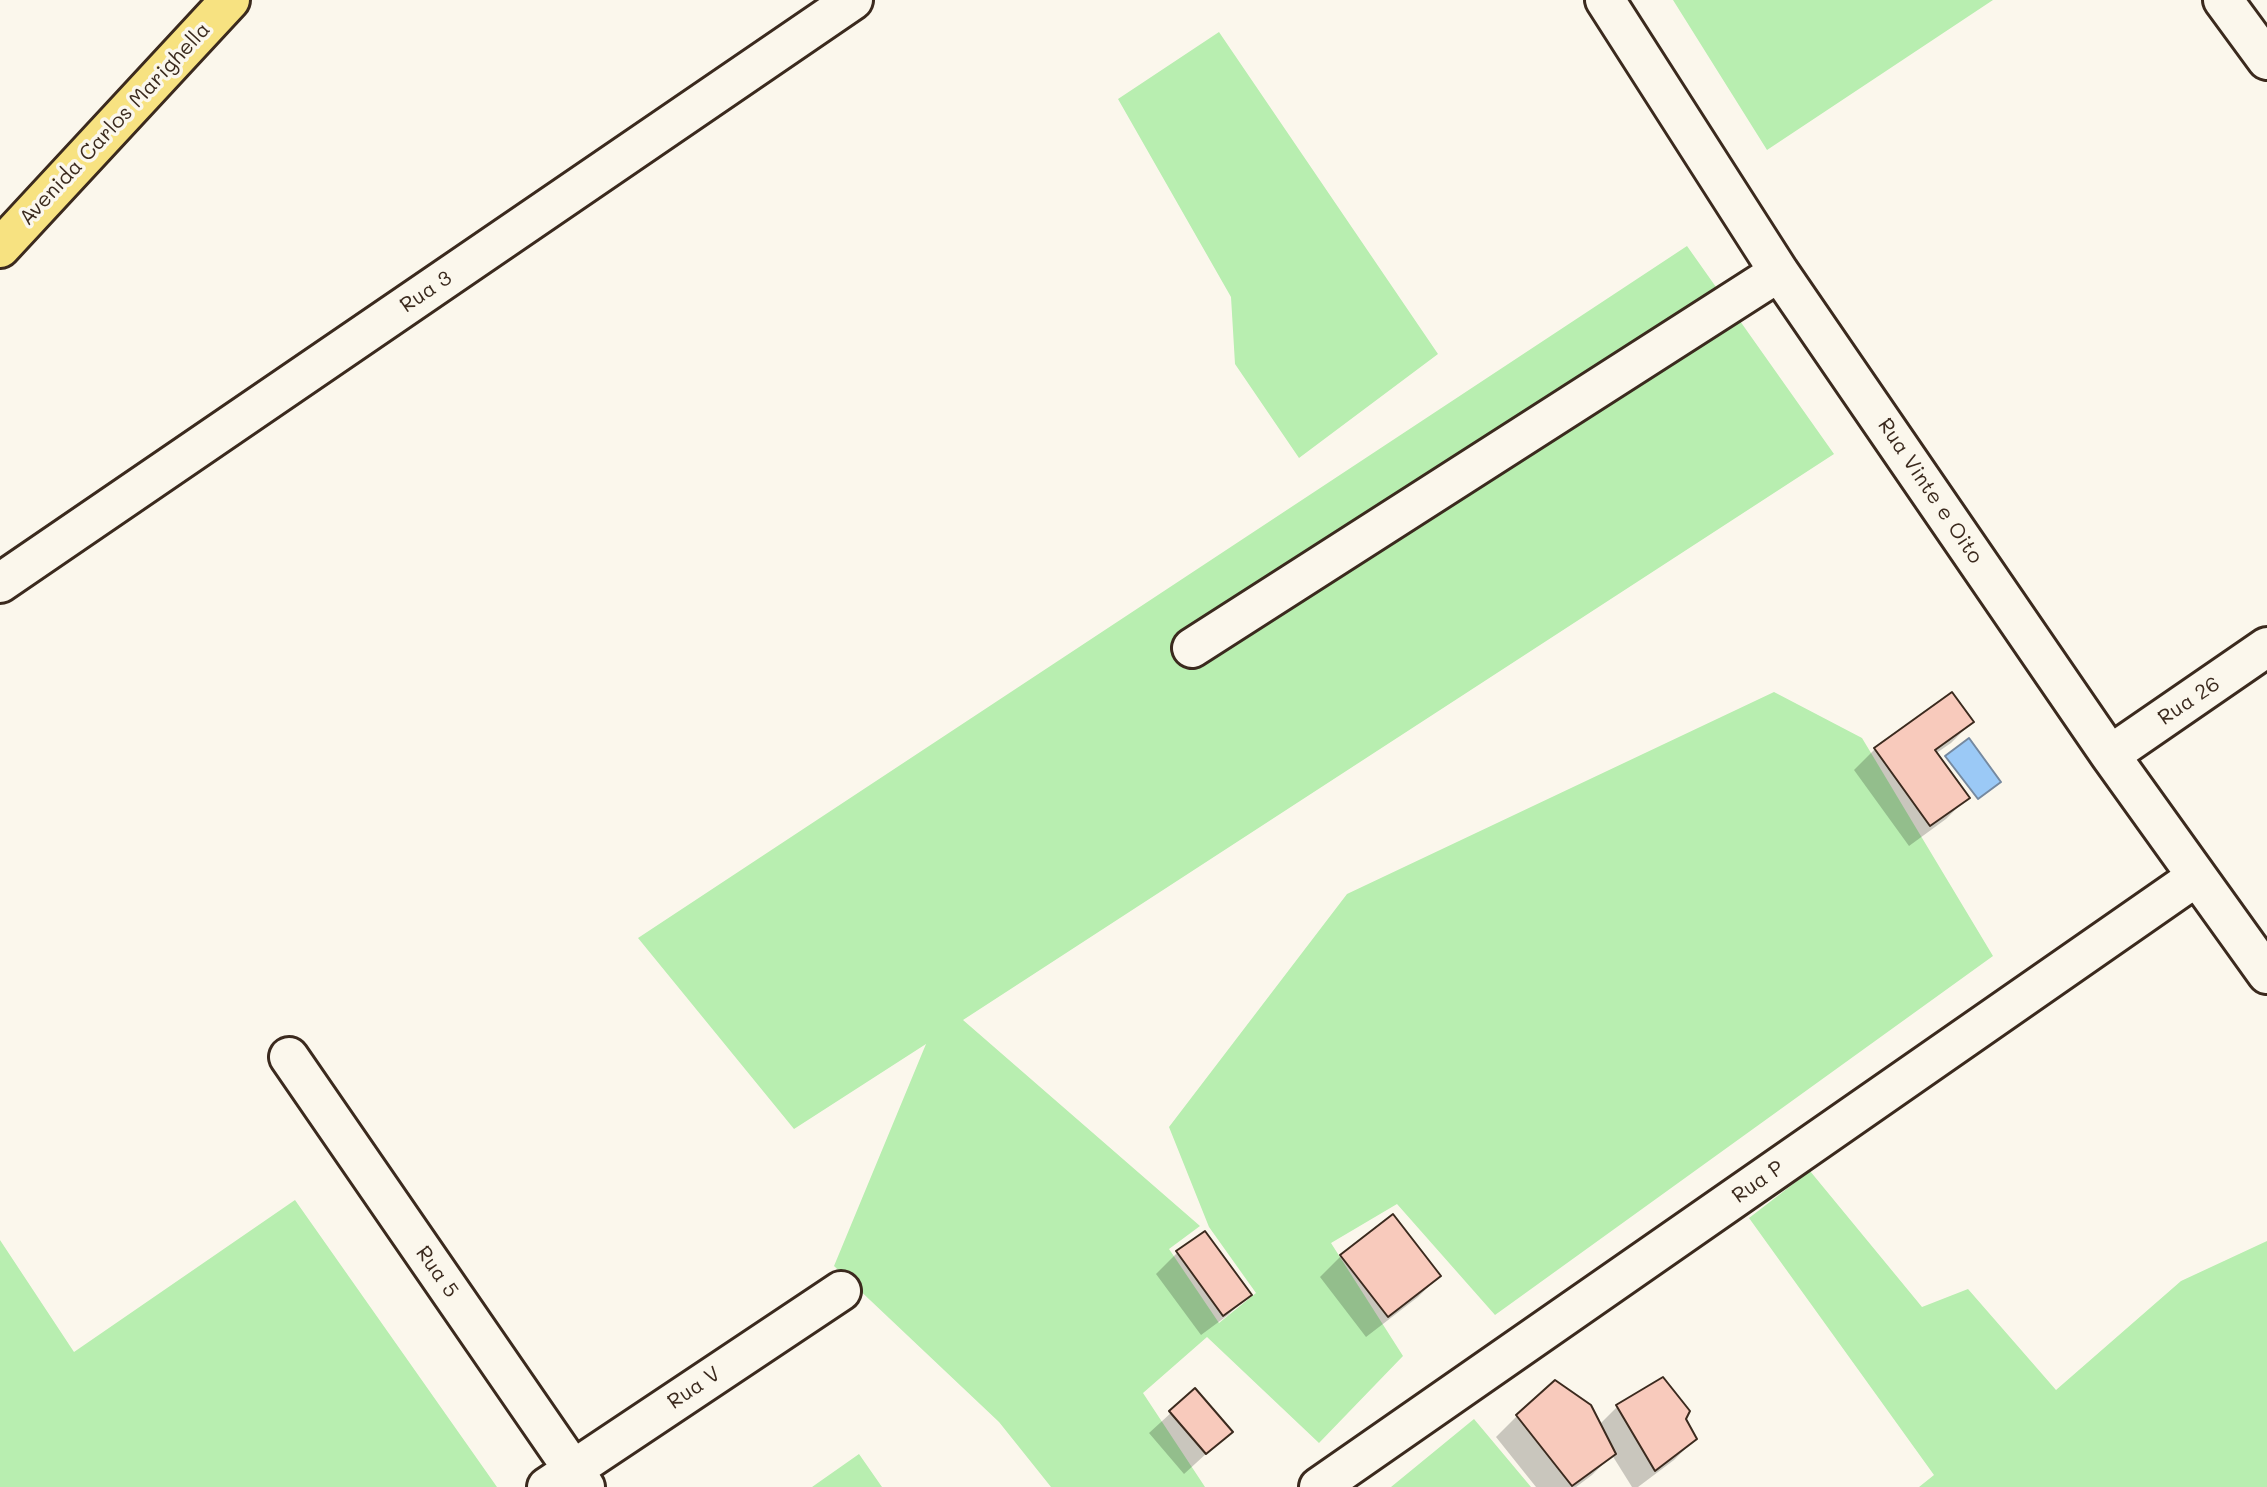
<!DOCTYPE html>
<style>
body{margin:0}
canvas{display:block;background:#fbf7ec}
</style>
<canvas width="2267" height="1487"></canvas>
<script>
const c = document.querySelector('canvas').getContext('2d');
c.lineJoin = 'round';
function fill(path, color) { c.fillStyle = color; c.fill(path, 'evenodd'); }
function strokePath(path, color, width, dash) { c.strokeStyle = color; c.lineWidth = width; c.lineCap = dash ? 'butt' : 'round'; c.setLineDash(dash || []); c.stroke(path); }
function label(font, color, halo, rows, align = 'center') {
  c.font = font + ' Mali,sans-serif'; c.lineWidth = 7; c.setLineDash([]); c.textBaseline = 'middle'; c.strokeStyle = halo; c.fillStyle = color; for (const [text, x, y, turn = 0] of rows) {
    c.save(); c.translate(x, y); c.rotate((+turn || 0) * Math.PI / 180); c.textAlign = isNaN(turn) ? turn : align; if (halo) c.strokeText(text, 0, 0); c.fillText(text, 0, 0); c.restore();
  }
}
fill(new Path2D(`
 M1673,0h320l-226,150z
 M1219,32l219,322 -139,104 -64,-94 -4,-67 -113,-198z
 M1687,246l147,208 -871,566 237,206 -31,23 50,74 37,-30 -47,-66 -40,-100 178,-233 427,-202 88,46 131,218 -498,359 -98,-111 -66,39 72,113 -84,87 -112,-106 -64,56 62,94h-154l-52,-65 -165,-156 92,-222 -132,85 -156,-191z
 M1810,1171l112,136 46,-18 88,101 125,-109 86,-40v246h-348l15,-12 -185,-257z
 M295,1200l202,287h-497v-247l74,112z
 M1474,1419l57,68h-140z
 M859,1454l23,33h-70z`), '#b8eeb0');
const water = new Path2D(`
 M1969,738l32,44 -23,17 -33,-43z`);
fill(water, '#9bc9f6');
strokePath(water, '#7589a0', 2);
fill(new Path2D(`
 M1972,722l-21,21 -16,11 32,44 -21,21 -37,27 -55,-76 21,-21z
 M1393,1217l46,59 -21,21 -52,40 -46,-60 21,-21z
 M1177,1253l72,41 -21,21 -27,20 -45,-61z
 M1663,1379l32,60 -21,21 -36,27h-6l-20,-32 -20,20 -16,12h-40l-40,-50 21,-21 82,9 18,-18z
 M1195,1391l35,41 -46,42 -35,-41z`), '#0003');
const building = new Path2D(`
 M1952,692l22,30 -39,28 35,48 -40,28 -56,-78z
 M1393,1214l48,62 -53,41 -48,-62z
 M1205,1231l47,64 -29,21 -47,-65z
 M1663,1377l27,34 -4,8 11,20 -42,32 -39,-66z
 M1555,1380l36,25 25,49 -44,32 -56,-71z
 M1195,1388l38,44 -27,22 -37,-43z`);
fill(building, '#f8cabc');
strokePath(building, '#3b2a1e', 2);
const minor = new Path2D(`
 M1605,0l174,272 331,483 157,219
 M2223,0l44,60
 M0,583l853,-583
 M1192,648l587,-376
 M2110,755l157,-108
 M289,1057l296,430
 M547,1487l294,-196
 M1319,1487l877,-610`);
const major = new Path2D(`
 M0,248l230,-248`);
strokePath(minor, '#3b2a1e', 44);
strokePath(major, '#3b2a1e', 44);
strokePath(minor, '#fbf7ec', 38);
strokePath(major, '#f7e281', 38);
label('21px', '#3b2a1e', '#fbf7ec', [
 ["Avenida Carlos Marighella",115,124,-47],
 ["Rua 3",426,292,-34],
 ["Rua Vinte e Oito",1930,491,56],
 ["Rua 26",2189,701,-34],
 ["Rua P",1758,1182,-35],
 ["Rua 5",437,1272,55],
 ["Rua V",694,1388,-34]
]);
</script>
